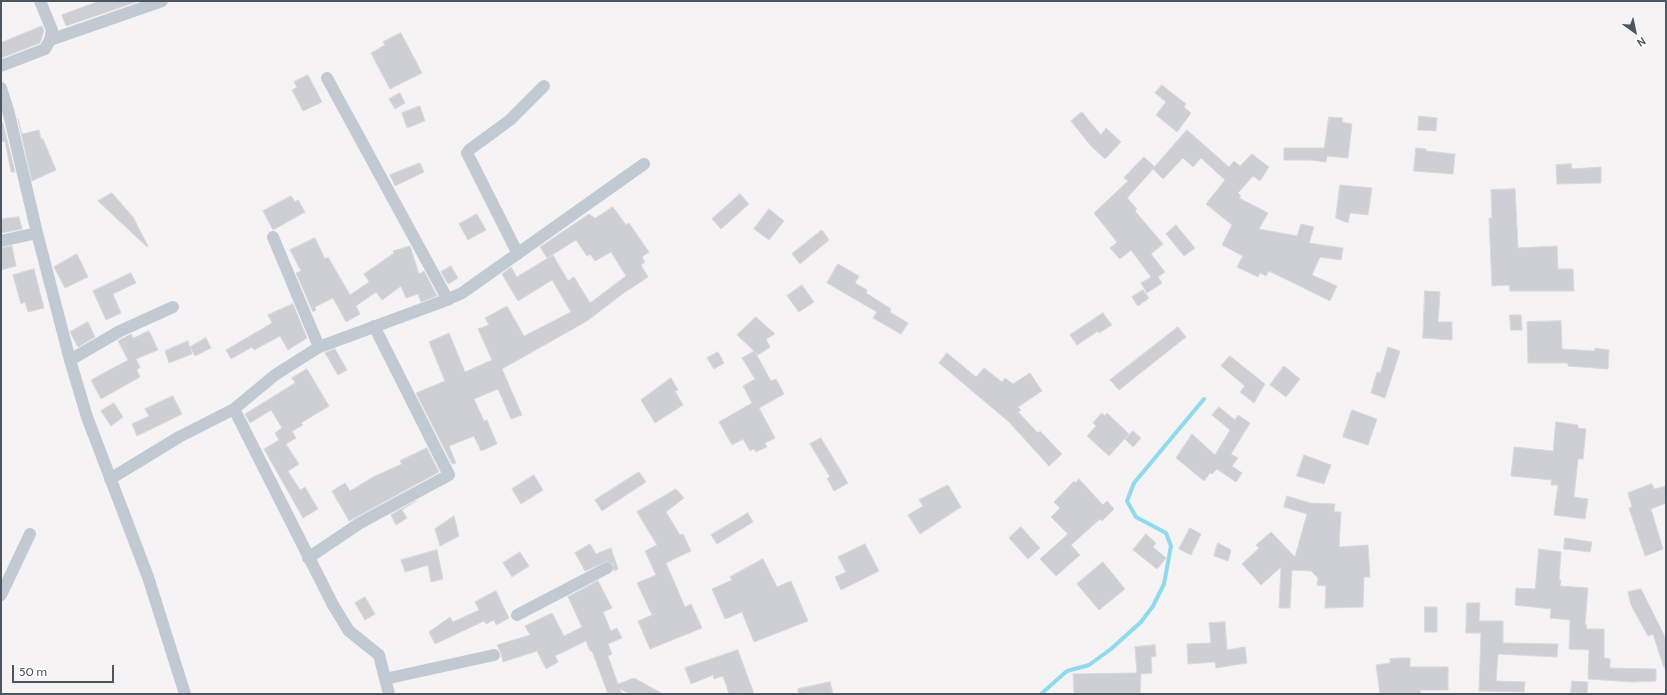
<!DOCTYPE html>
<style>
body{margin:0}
#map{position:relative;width:1667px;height:695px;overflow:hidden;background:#f5f3f3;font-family:Cabin,sans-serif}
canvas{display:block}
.frame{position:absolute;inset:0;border:2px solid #4a5661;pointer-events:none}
.north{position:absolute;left:1615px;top:12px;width:40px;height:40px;-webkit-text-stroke:3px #fff;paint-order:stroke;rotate:147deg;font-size:11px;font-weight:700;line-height:16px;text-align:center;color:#4a5661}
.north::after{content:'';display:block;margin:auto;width:14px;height:18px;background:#4a5661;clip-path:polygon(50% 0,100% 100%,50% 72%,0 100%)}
.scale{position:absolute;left:12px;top:665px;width:102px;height:18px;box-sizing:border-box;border:2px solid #4a5661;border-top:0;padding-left:5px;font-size:12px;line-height:14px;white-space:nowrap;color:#4a5661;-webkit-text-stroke:3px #fff;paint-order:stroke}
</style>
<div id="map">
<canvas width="1667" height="695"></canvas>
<div class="frame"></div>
<div class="north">N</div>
<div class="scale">50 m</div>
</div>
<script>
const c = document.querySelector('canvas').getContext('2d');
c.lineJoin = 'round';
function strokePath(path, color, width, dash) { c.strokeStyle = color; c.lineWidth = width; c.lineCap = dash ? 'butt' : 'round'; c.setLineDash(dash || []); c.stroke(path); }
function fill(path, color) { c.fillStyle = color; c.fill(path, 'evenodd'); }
strokePath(new Path2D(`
 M1041,694l26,-23 22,-6 22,-16 30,-27 12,-16 11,-22 7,-38 -5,-13 -30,-16 -9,-16 7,-18 70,-84`), '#90daee', 4);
const building = new Path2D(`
 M100,1l36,1 -70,24 -4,-11z
 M42,26l2,5 -4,12 -39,15v-15z
 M401,33l21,40 -32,16 -19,-36 14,-8 -2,-3z
 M308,75l14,27 -19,9 -11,-21 5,-3 -3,-5z
 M1162,85l24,19 -2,3 7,6 -14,19 -21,-17 10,-13 -11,-9z
 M400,93l5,10 -10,6 -6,-10z
 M420,106l5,15 -18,7 -5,-15z
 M1082,112l19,23 5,-7 15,14 -16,17 -15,-14 -19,-24z
 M1419,116l18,2 -1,13 -18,-1z
 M1329,117l14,1 -1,4 10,2 -4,34 -21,-2 -1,6 -16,-2h-26v-12h40z
 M18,119l4,15 17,-4 2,9h2l13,31 -24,11z
 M3,123l12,49h-4l-6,-31 -4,1v-18z
 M1187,130l42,37 5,-6 6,5 12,-12 17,13 -9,14 -7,-5 -15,17 3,3 -2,2 29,15 -9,16 38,7 4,-12 13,3 -5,16 34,5 -2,12 -21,-3 -8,18 25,11 -7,15 -61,-30 -3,5 -6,-3 -2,4 -21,-10 6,-11 -21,-11 10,-20 -26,-21 19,-24 -24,-22 -8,9 -10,-9 -20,21 -10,-10z
 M1416,148l10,1v2l29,3 -2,20 -39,-3z
 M1144,157l11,10 -28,31 10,11 -2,2 28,33 -12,10 14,18 -7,5 4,6 -15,10 -6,-10 10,-6 -20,-27 -11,9 -10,-11 7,-6 -23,-29 34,-32 -4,-3z
 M420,163l4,9 -29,14 -5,-11z
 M1571,164l1,5 29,-2v16l-44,1 -1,-19z
 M1340,185l32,3 -4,27 -18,-2 -2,10 -12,-5z
 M1515,189l3,59 39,-2 1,23h15l1,22h-64l-1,-6 -17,1 -3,-68h3l-1,-28z
 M112,193l21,24 15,29 -1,1 -49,-46z
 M740,194l9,10 -28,25 -9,-10z
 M291,196l4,6 3,-2 7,12 -32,18 -10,-19z
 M613,207l13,18 3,-2 20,29 -7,5 3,5 -4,3 7,12 -23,15 -38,29 -85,48 20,46 -11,4 -13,-30 -24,10 10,22 3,-1 10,24 -16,7 -7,-15 -25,10 7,17 -4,1 -36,-71 29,-12 -16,-39 20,-9 16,39 27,-12 -14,-31 11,-4 -4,-7 22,-12 17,30 47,-24 -19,-32 -34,21 -16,-27 9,-7 6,10 36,-22 15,26 6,-4 16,26 36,-27 -15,-24 -16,9 -5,-7 -3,2 -11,-16 -29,18 -7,-11 49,-33 6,4z
 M769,209l15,12 -15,19 -15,-11z
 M477,214l9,16 -18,10 -9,-16z
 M19,217l3,12 -21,4v-14z
 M1176,225l19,23 -11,8 -18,-22z
 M822,230l7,10 -29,24 -8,-10z
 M315,238l10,21 3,-2 22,38 19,-13 -5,-8 30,-21 -1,-2 17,-5 9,28 5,-3 13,25 -16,6 -3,-8 -12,4 -5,-12 -19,14 -6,-8 -20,14 4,8 -14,8 -13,-24 -18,9 1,3 -3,2 -17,-39 5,-2 -11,-21z
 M12,246l4,20 -15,4v-22z
 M77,254l11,23 -23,11 -11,-21z
 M838,264l21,12 -4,7 12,7 -1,3 25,16 -1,3 18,11 -7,11 -28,-16 4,-6 -50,-29z
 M451,266l7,12 -10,6 -7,-12z
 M34,269l10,39 -16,4 -3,-10 -4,2 -8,-29z
 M131,273l5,10 -23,11 8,19 -15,7 -13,-29z
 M802,285l12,17 -15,10 -12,-16z
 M1143,290l6,8 -11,8 -6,-9z
 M1425,291l15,1 -2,30h14v18l-29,-2z
 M293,304l14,34 -19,12 -8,-14 -26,14 -2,-3 -21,12 -5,-9 46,-27 -4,-8z
 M1103,313l9,12 -13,8 -1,-2 -21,14 -7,-10z
 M1510,315h11l1,15h-11z
 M756,317l19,17 -9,5 4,8 -12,8 -3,-3 16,29 5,-2 8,15 -25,14 16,30 -10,5 2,4 -11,5 -2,-3 -4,2 -7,-12 -11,6 -13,-23 33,-19 -9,-17 12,-7 -13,-21 12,-7 -17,-16z
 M1561,321l1,28 33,2v-3l14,2 -1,19 -40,-3v-3h-40l-1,-41z
 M88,322l7,15 -17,10 -8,-15z
 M1178,327l8,10 -67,53 -9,-10z
 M149,331l9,19 -22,9 4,8 -3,3 3,7 -39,22 -10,-19 37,-20 -10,-19 13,-7 2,4z
 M206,338l5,10 -16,8 -5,-9z
 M188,341l4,13 -23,9 -4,-12z
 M1388,347l12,4 -15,47 -14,-5 6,-21 3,1z
 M335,349l12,21 -9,5 -13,-22z
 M718,352l6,11 -10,6 -7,-11z
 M947,353l29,24 8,-9 18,14 3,-4 8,6 17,-11 12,18 -24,16 3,3 -3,2 20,21 2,-2 22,23 -13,12 -40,-44 -70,-59z
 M1230,356l35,28 -11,19 -14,-11 5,-6 -24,-20z
 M1284,366l16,13 -14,18 -16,-12z
 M307,369l22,37 -28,17 2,2 -11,6 4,7 -10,6 13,20 -11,7 12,19 5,-3 13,22 -15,9 -39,-69 15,-9 -4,-7 7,-5 -11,-18 -21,13 -5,-9 50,-31 -3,-5z
 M671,378l7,12 -3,1 8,14 -28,18 -14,-23z
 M173,396l9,18 -45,22 -5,-12 17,-8 -4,-7z
 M114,403l9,14 -12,9 -10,-15z
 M1219,407l16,13 3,-5 12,8 -19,31 7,4 -6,8 10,7 -6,9 -19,-13 -5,5 -2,-1 -6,8 -28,-23 16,-24 23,21 15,-25 -18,-15z
 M1352,410l25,9 -9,26 -25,-8z
 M1102,413l3,3 2,-3 22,21 -20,22 -22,-20 9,-10 -3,-3z
 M1556,422l22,3v3l8,1 -3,30h-5l-4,38 14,2 -3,20 -31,-4 4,-30h-7l1,-5 -41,-4 3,-29 39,4z
 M1133,431l8,7 -8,9 -8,-8z
 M821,438l27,45 -14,8 -7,-13 3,-1 -20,-33z
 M427,448l12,24 -90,49 -17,-30 13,-8 5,8 25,-15 27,-12 -2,-3z
 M1304,455l27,10 -7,19 -27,-8z
 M639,472l7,10 -44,29 -7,-11z
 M534,475l9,15 -22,14 -9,-15z
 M1079,479l24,26 4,-4 7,8 -12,12 -2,-2 -29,26 9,10 -24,21 -16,-17 28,-25 -17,-17 9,-9 -6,-6 20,-21 1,2z
 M1652,484l2,5 12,-3v17l-15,6 12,40 -18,7 -16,-48 3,-1 -4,-14z
 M948,485l13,22 -41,27 -12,-19 15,-9 -4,-6z
 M676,489l8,9 -18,14 14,23 3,-1 8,17 -25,12 19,44 6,-3 11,24 -52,21 -12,-28 14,-6 -15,-32 19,-8 -11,-24 12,-6 -20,-33z
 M1287,496l23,7 25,1 -1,8h7l-2,35 29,-2 2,32h-6l-1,30 -38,1 1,-22 -9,-1 1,-7 -7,-7 -19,-1 -2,38h-11l2,-41 -20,18 -19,-21 17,-16 -3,-3 15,-13 24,25 12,-43 -23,-7z
 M416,501l-14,9 5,8 -11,7 -5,-10z
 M748,513l5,9 -36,22 -6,-9z
 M454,516l5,20 -19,10 -5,-17z
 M1021,527l19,21 -12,11 -19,-21z
 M1190,528l11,6 -10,21 -12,-6z
 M1146,534l10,9 -3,4 13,11 -9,11 -24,-19z
 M1565,538l27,4 -2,10 -26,-3z
 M1218,543l13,7 -3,11 -14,-5z
 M590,544l6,10 15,-6 7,21 -4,2 -1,-7 -6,-3 -22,10 -10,-18z
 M865,544l14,27 -38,19 -6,-13 11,-5 -8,-15z
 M1539,549l22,3 -2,28h2l-1,6 28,2 -3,37h2l-1,4h18v29l6,1v9l46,1v12l-23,1 -45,-3 1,-29 -20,-1 1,-29 -20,-2 1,-9 -36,-4 1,-17 19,1z
 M437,550l6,29 -12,3 -3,-17 -23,7 -4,-12z
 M520,552l9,14 -17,11 -9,-14z
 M763,559l14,28 14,-6 17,40 -54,21 -12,-30 -17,7 -13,-30 20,-9 -2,-3z
 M1103,562l22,27 -26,21 -22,-26z
 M598,581l14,27 -9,4 8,19 6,-3 5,10 -14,6 4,10 -4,2 10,28 16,-6 29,16h-33l-10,-5 2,5h-14l-16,-43h-2l-4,-10 -31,15 3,6 -12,7 -9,-18 -34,11 -2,-9 -4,-8 33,-10 -5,-9 27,-13 12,23 18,-9 -14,-30z
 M1641,589l25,50v29h-2l-11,-34 -5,2 -17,-31 -3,-13z
 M496,591l13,27 -13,7 -2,-5 -8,4 -2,-3 -49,23 -6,-12 21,-15 3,5 26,-12 -4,-8z
 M365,597l10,17 -10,6 -10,-17z
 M1467,603h13l-1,18h24v22l55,1 -1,13 -59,-3 -2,27 29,1 -1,10 -45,-1 2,-58h-15z
 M1425,607h12v25h-12z
 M1225,622l2,28 18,-3 2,16 -31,5 -1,-6 -27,2 -1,-20 24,-1 -2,-20z
 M1155,645l1,11 -5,1 1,16 -11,1 -1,20h-66l-1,-20 64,-1 -2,-26z
 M738,650l16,44h-25l-6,-18 -9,3 -1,-4 -22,9 -6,-16z
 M1399,658h11v9h38v23h-28l1,4h-41l-4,-29 14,-2v-4z
 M1572,681l16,1 -1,11h-16z
 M830,682l3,12h-35v-5z`);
fill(building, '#cdcfd5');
strokePath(building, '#d7d9de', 1);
strokePath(new Path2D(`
 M50,40l112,-39
 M1,66l44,-17 5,-9 2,-10 -12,-29
 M327,78l121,222
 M1,88l7,22 29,123 33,127 17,57 61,160 37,117
 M273,237l46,110
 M1,241l36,-8
 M518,254l-51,-101 2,-3 41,-30 34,-34
 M70,360l50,-29 53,-24
 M234,409l99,196 16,26 30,24 10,39
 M110,479l69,-42 55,-28 41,-34 44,-28 125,-46 18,-8 182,-129
 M308,558l52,-35 89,-48 -75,-149
 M1,595l29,-61
 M517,615l90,-47
 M385,679l109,-24`), '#c1cad2', 12);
</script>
